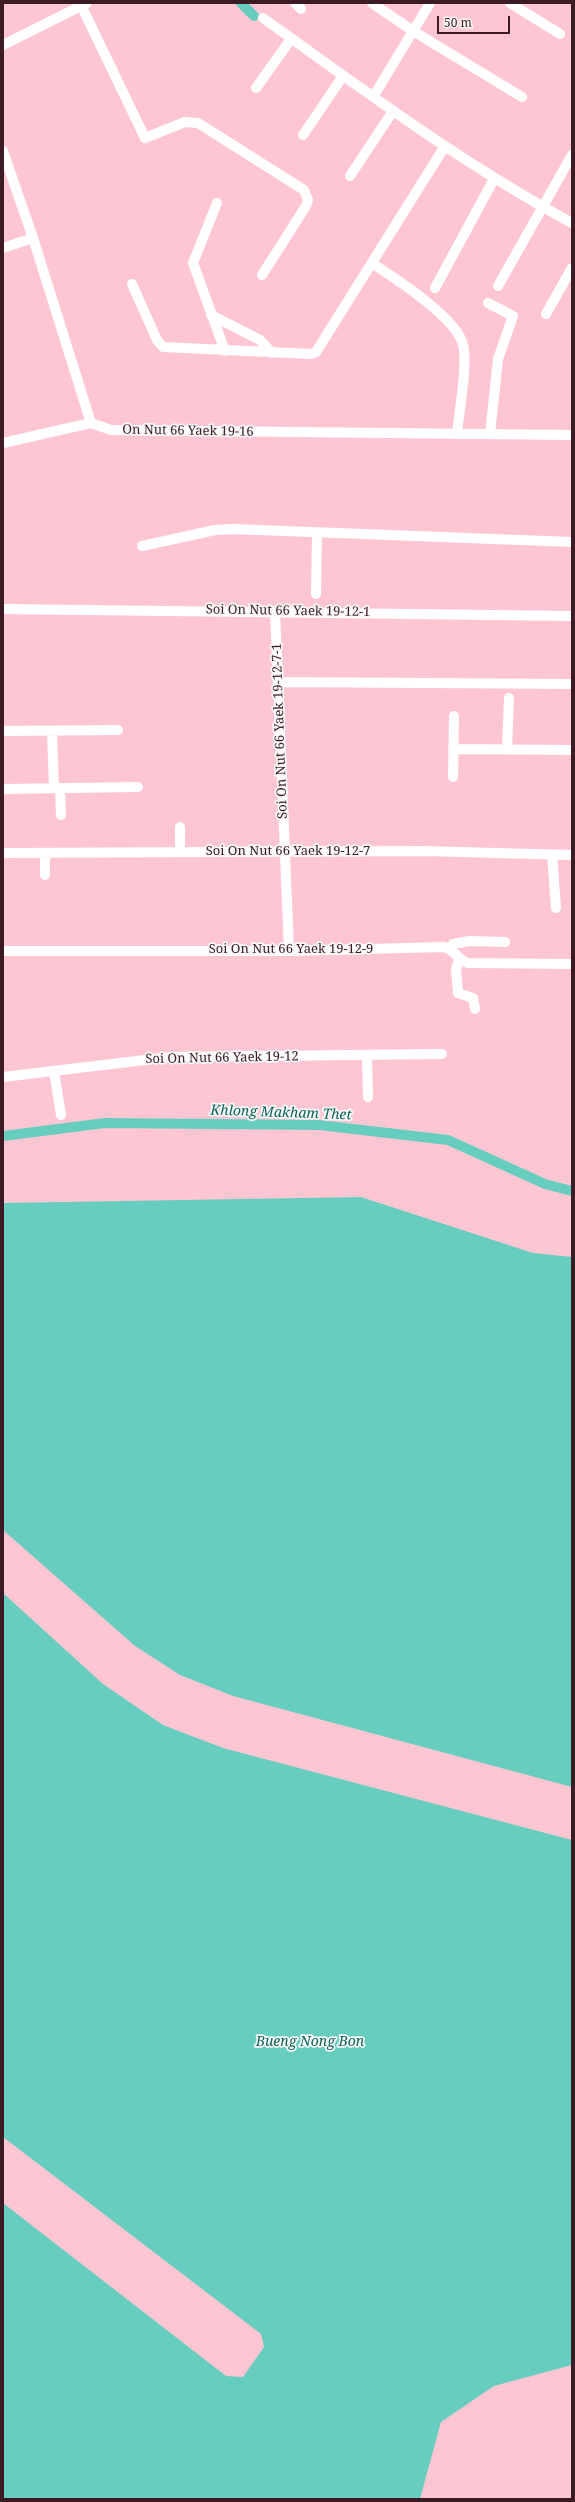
<!DOCTYPE html>
<style>
body{margin:0}
#map{position:relative;width:575px;height:2502px;overflow:hidden;background:#fec6d3;font-family:"Noto Serif",serif}
canvas{display:block}
.frame{position:absolute;inset:0;border:4px solid #3d1b25;pointer-events:none}
.scale{position:absolute;left:437px;top:16px;width:73px;height:18px;box-sizing:border-box;border:2px solid #3d1b25;border-top:0;padding-left:5px;font-size:12px;line-height:14px;white-space:nowrap;color:#3d1b25;-webkit-text-stroke:3px #f8f8f8;paint-order:stroke}
</style>
<div id="map">
<canvas width="575" height="2502"></canvas>
<div class="frame"></div>
<div class="scale">50 m</div>
</div>
<script>
const c = document.querySelector('canvas').getContext('2d');
c.lineJoin = 'round';
function fill(path, color) { c.fillStyle = color; c.fill(path, 'evenodd'); }
function strokePath(path, color, width, dash) { c.strokeStyle = color; c.lineWidth = width; c.lineCap = dash ? 'butt' : 'round'; c.setLineDash(dash || []); c.stroke(path); }
function label(font, color, halo, rows, align = 'center') {
  c.font = font + ' "Noto Serif",serif'; c.lineWidth = 3.5; c.setLineDash([]); c.textBaseline = 'middle'; c.strokeStyle = halo; c.fillStyle = color; for (const [text, x, y, turn = 0] of rows) {
    c.save(); c.translate(x, y); c.rotate((+turn || 0) * Math.PI / 180); c.textAlign = isNaN(turn) ? turn : align; if (halo) c.strokeText(text, 0, 0); c.fillText(text, 0, 0); c.restore();
  }
}
fill(new Path2D(`
 M361,1197l172,56 39,4v530l-339,-91 -53,-21 -45,-29 -132,-116v-327z
 M3,1593l100,91 60,41 60,23 349,92v525l-78,21 -53,36 -21,77h-417v-296l223,173 17,1 21,-30 -3,-13 -258,-197z`), '#67cebf');
strokePath(new Path2D(`
 M241,3l13,13
 M3,1136l102,-13 214,2 129,15 97,44 27,7`), '#67cebf', 10);
strokePath(new Path2D(`
 M80,3l65,135 40,-16 13,1 106,67 4,10 -2,6 -44,69
 M295,3l6,6
 M372,3l41,28 109,66
 M510,3l50,31
 M263,18c100,72 200,146 309,205
 M3,45l84,-42
 M256,88l35,-49
 M373,97l57,-94
 M303,135l40,-59
 M3,151l30,87 58,185 20,7 461,5
 M350,176l43,-65
 M217,203l-24,60 32,88
 M3,248l30,-10
 M373,264c22,14 85,55 90,81 5,18 -4,67 -6,89
 M132,284l25,56 6,7 148,7 5,-2 129,-206
 M498,286l74,-131
 M435,288l59,-109
 M488,303l25,13 -15,43 -8,75
 M546,314l26,-46
 M211,315l49,25 12,13
 M3,443l88,-20
 M142,546l73,-16 17,-1 340,13
 M316,594l1,-61
 M3,609l569,7
 M275,611l14,340
 M278,682l294,2
 M3,731l115,-1
 M52,732l2,56
 M453,749l119,1
 M507,749l2,-51
 M453,777l1,-61
 M60,788l1,27
 M3,789l135,-2
 M180,827v24
 M3,853l420,-2 149,4
 M45,853v22
 M552,855l4,53
 M451,949l2,-5 16,-3 36,1
 M3,951h286l155,-4c11,2 13,13 24,16l104,1
 M459,960l-3,9 2,24 15,5 2,11
 M367,1055l1,42
 M54,1071l7,44
 M3,1077l167,-20 272,-3`), '#fff', 10);
label('13px', '#3d1b25', '#f8f8f8', [
 ["On Nut 66 Yaek 19-16",188,431,1],
 ["Soi On Nut 66 Yaek 19-12-1",288,611,1],
 ["Soi On Nut 66 Yaek 19-12-7-1",280,731,-92],
 ["Soi On Nut 66 Yaek 19-12-7",288,851],
 ["Soi On Nut 66 Yaek 19-12-9",291,949],
 ["Soi On Nut 66 Yaek 19-12",222,1058,-1]
]);
label('italic 14px', '#086359', '#f8f8f8', [
 ["Khlong Makham Thet",281,1113,2],
 ["Bueng Nong Bon",310,2042]
]);
</script>
